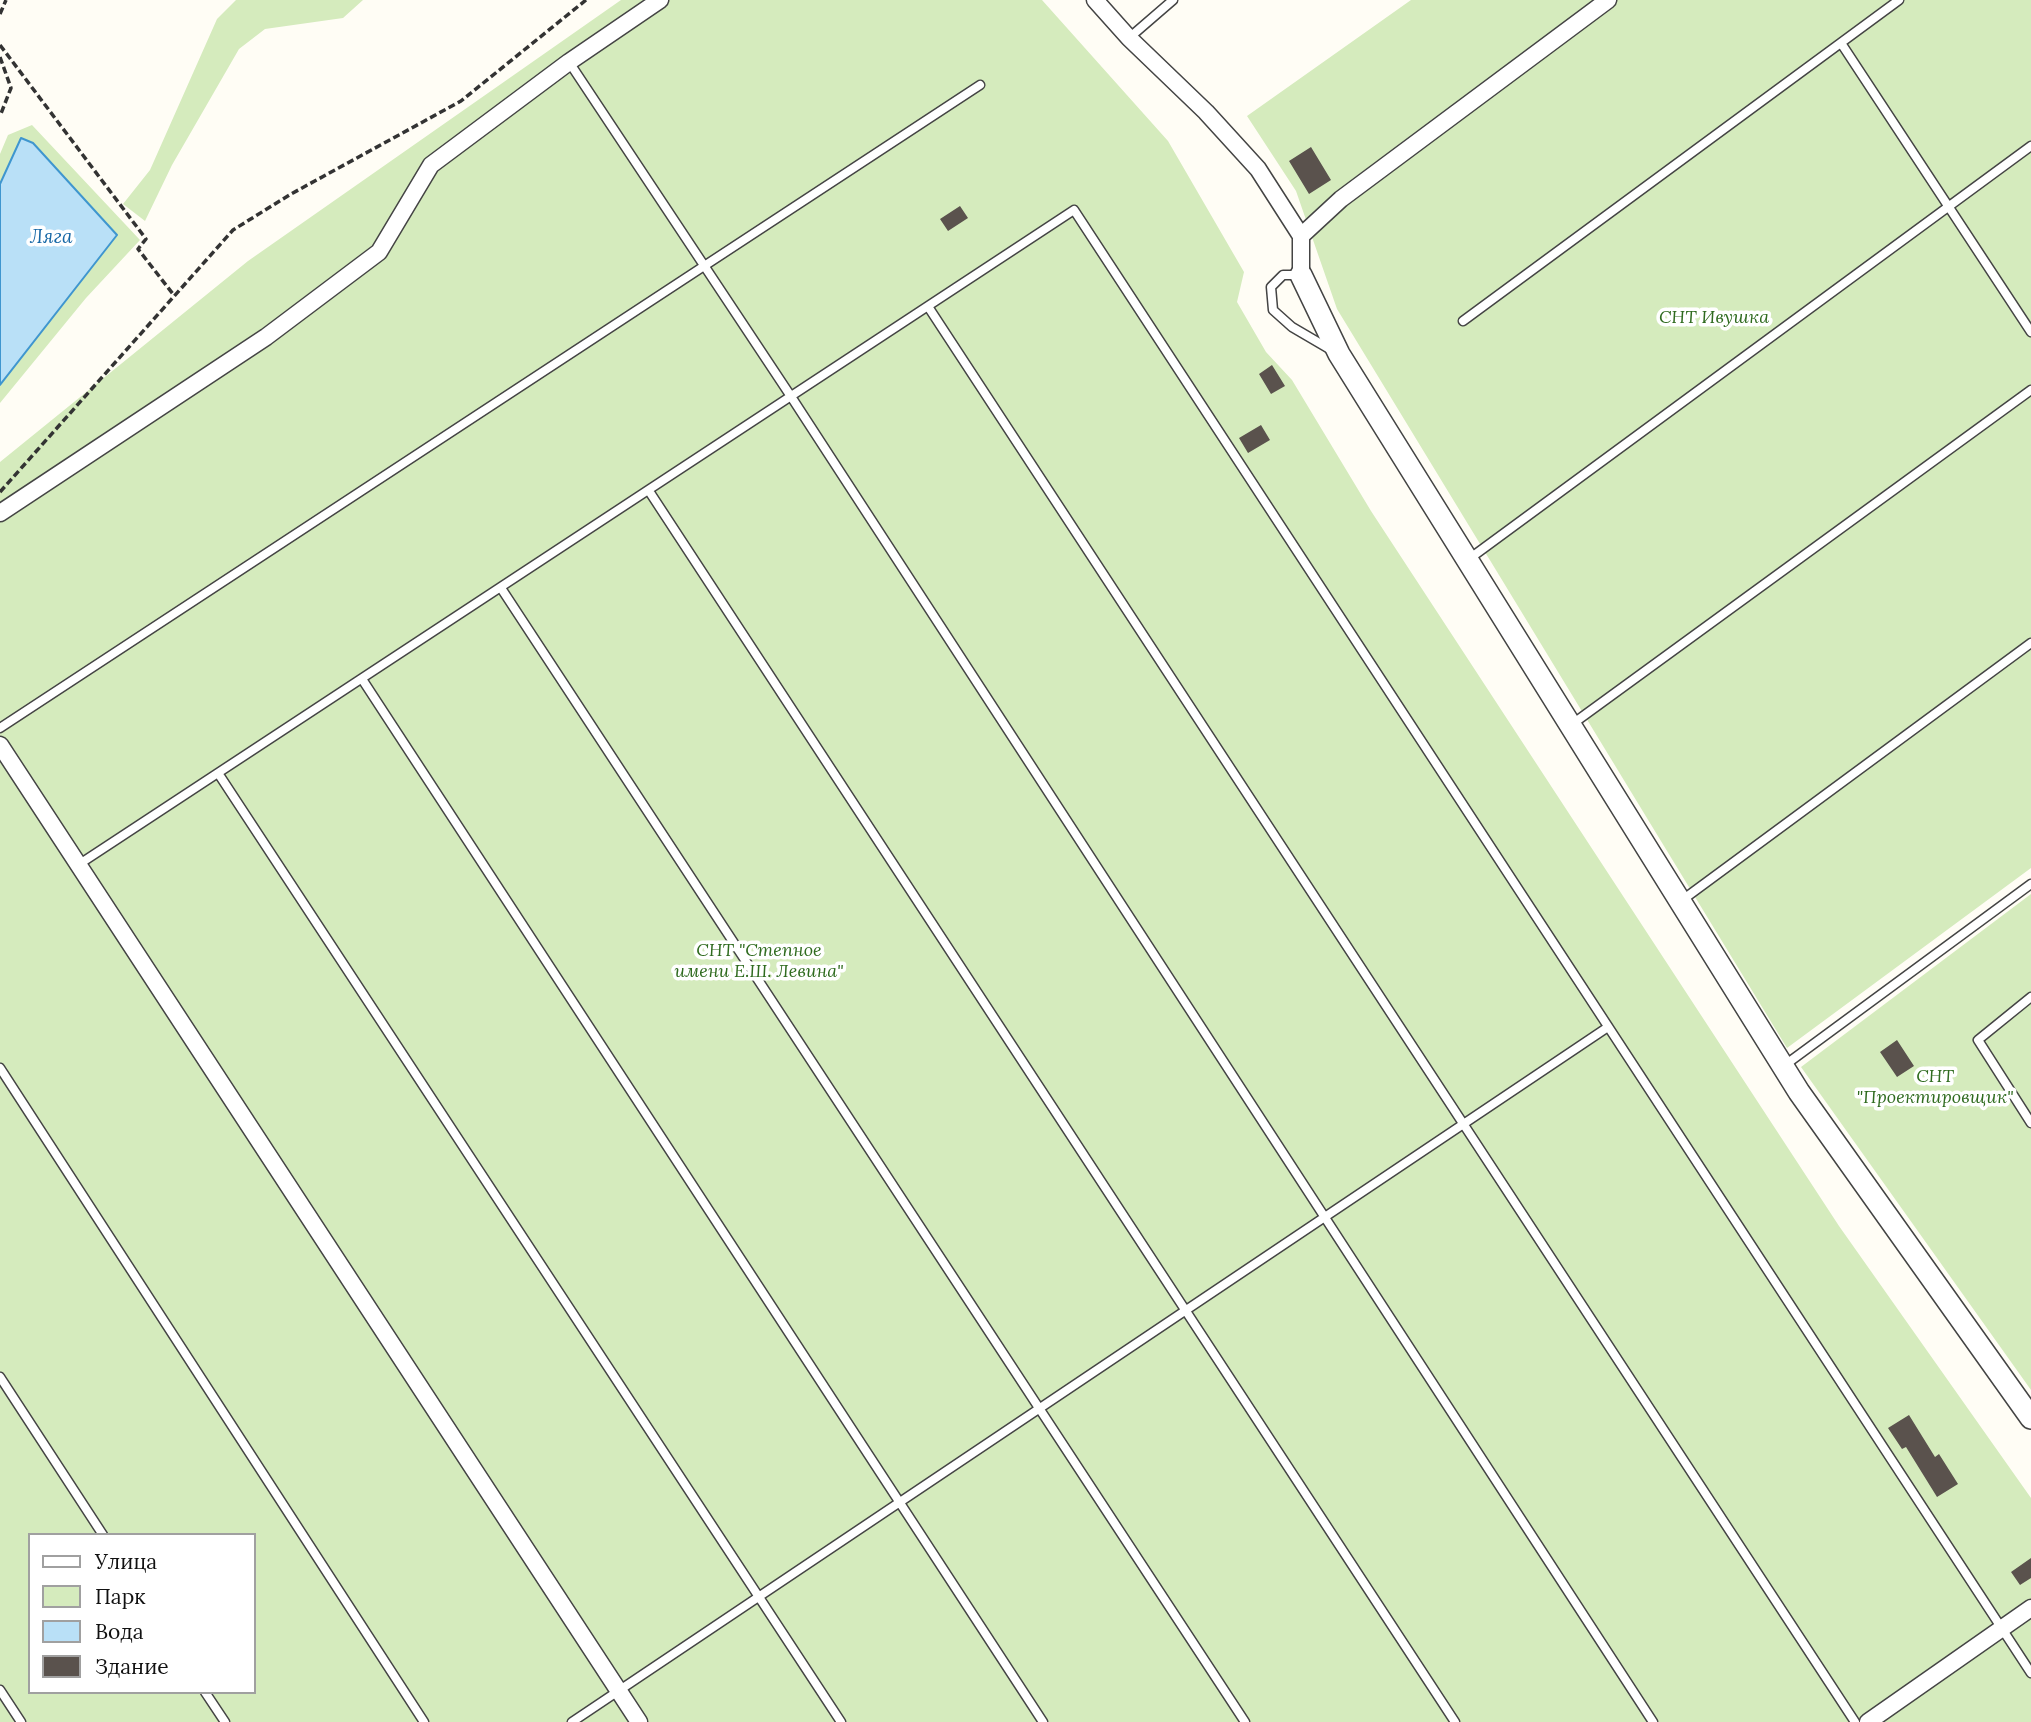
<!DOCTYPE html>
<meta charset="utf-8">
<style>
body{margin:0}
#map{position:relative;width:2031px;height:1722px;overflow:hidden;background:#fffdf5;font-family:Lora,serif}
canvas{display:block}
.legend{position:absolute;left:28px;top:1533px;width:228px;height:161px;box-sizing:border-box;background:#fff;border:2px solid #a0a0a0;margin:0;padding:9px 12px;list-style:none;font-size:21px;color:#111}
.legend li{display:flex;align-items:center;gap:14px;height:35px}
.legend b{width:35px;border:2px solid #a0a0a0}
</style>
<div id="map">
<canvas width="2031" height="1722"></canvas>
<ul class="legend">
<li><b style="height:9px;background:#fff"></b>Улица</li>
<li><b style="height:19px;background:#d5ebbd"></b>Парк</li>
<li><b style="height:19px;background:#b9e0f7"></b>Вода</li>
<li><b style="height:19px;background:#5a524d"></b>Здание</li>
</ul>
</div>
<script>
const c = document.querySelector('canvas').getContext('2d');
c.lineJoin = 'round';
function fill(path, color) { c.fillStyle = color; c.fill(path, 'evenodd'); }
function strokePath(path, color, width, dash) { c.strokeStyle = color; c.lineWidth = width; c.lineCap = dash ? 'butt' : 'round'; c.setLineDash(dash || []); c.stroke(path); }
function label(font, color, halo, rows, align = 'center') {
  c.font = font + ' Lora,serif'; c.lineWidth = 7; c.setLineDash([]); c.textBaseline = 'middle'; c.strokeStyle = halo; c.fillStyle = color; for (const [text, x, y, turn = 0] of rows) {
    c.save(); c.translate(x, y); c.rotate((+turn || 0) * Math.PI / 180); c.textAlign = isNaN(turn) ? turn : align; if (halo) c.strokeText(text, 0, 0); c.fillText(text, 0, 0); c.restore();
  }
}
fill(new Path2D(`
 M236,0h127l-20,18 -78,11 -26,20 -67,116 -27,56 -22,-17 27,-34 67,-151z
 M621,0h421l126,141 76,131 -7,30 29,50 26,28 79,131 468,715 192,272v224h-2031v-1260l248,-201zM30,1535h224v157h-224z
 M1411,0h620v868l-244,180 -450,-739 -41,-118 -49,-75z
 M32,125l108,115 -54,58 -86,105v-18l117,-150 -96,-97 -21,46v-30l8,-19z
 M2031,894v496l-230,-323z`), '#d5ebbd');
const water = new Path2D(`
 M21,138l12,5 84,92 -117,150v-201z`);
fill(water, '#b9e0f7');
strokePath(water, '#3f96cf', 2);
fill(new Path2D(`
 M1311,147l20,33 -22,14 -20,-33z
 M960,206l8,12 -20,13 -8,-12z
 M1272,365l13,21 -14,8 -12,-20z
 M1261,425l9,15 -22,13 -9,-15z
 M1897,1040l17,26 -17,11 -17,-25z
 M1909,1415l26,42 4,-3 19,30 -21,13 -31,-50 -4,2 -14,-21z
 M2031,1558v20l-11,7 -9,-13z`), '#5a524d');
const service = new Path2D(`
 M1129,38l44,-38
 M1841,43l190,289
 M569,62l223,336 861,1324
 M1301,275h-18l-12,12 2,23 19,17 41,24
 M929,308l926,1414
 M1463,321l436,-321
 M649,491l806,1231
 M1469,559l562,-413
 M501,588l744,1134
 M362,679l681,1043
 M1571,725l460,-335
 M0,728l980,-643
 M218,773l623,949
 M78,865l996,-655 957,1463
 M1681,901l350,-258
 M2031,997l-53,43 53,83
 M1785,1065l246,-181
 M0,1068l424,654
 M0,1377l103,158
 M0,1690l21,32
 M205,1692l20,30
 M572,1722l1036,-695`);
const minor = new Path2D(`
 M1095,0l34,38 77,74 52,57 43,67v39
 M1301,236l40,-37 267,-199
 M0,513l266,-176 113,-85 52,-87 138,-103 91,-62
 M0,745l639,977
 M1868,1722l163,-114`);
const tertiary = new Path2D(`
 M1301,275l38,79 460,738 232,326`);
strokePath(service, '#444', 11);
strokePath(minor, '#444', 19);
strokePath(tertiary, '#444', 24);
strokePath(new Path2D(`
 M0,14l6,-14
 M0,45l146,194 -8,10 35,45
 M0,57l11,31 -11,28
 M0,492l233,-262 58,-36 170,-93 125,-101`), '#333', 3.5, [7, 3.5]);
strokePath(service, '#fff', 8);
strokePath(minor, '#fff', 16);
strokePath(tertiary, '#fff', 21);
label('italic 18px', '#2f6b1f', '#fff', [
 ["СНТ Ивушка",1714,318],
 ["СНТ \"Степное",759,951],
 ["имени Е.Ш. Левина\"",759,972],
 ["СНТ",1935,1077],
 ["\"Проектировщик\"",1935,1098]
]);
label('italic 19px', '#1768a6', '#fff', [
 ["Ляга",51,238]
]);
</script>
